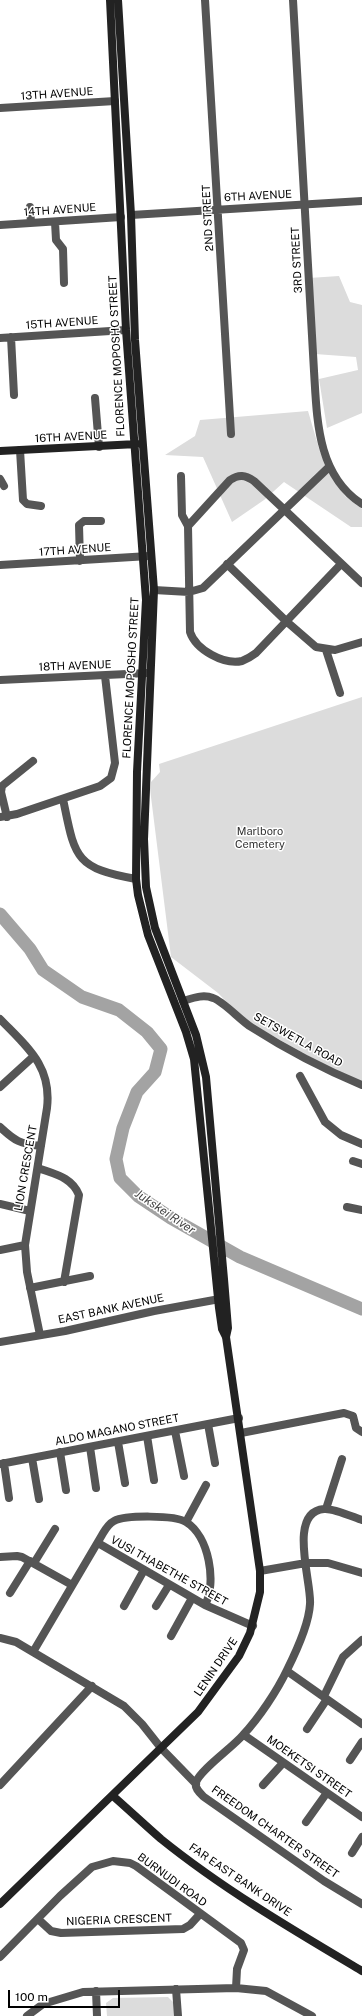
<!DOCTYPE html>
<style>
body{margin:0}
#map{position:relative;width:362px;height:2016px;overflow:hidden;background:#fff;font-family:"Public Sans",sans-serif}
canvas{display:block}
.scale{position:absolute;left:8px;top:1990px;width:112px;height:18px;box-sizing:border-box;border:2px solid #000;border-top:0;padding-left:5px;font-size:12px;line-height:14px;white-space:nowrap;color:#000;-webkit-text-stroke:3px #fff;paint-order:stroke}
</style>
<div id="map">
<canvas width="362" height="2016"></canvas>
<div class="scale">100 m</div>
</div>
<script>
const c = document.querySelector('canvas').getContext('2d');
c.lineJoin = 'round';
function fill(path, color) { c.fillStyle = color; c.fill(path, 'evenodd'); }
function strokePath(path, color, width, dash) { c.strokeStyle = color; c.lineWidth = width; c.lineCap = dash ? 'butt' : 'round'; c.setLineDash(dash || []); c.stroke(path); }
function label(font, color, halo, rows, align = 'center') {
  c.font = font + ' "Public Sans",sans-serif'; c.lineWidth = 3; c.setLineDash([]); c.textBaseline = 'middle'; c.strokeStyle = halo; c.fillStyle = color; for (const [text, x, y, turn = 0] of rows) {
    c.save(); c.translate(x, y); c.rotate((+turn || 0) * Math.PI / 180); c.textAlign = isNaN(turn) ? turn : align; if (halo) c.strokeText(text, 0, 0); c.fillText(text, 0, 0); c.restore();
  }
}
fill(new Path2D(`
 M339,276l11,26 12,3v108l-35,15 -8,-49 39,-9 -2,-13 -41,-3 -6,-76z
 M308,411l12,41 25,44 17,13v18h-11l-67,-45 -20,18 -32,22 -29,-65 -38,-2 30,-19 5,-16z
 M362,697v386l-22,-9 -97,-55 -25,-26 -47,-36 -21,-168 1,-7 9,-10 -1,-8z
 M168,1997l7,7v12h-68l-1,-13 7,-5z`), '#dcdcdc');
strokePath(new Path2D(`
 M0,914l30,35 13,21 39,27 37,13 28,22 14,17 -6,23 -18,20 -14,36 -7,31 4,19 18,18 33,22 69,39 122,52`), '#a3a3a3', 13);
strokePath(new Path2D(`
 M205,0l26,434
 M293,0l21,371c3,48 3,104 48,133
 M0,108l115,-7
 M30,207l1,16
 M131,215l231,-14
 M55,222l1,18 7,9 1,34
 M0,225l121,-8
 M11,337l3,58
 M0,338l126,-8
 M95,398l4,49
 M20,450l3,50 4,4 14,2
 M181,476l1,39 6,11 2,106c6,18 34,33 52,29 5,-2 10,-5 14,-8l85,-89
 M0,479l4,7
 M188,526l42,-46c9,-6 15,-5 24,1l108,102
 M80,561l-1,-36 5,-4h17
 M227,564l59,57 30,26 19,3 27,-8
 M0,565l149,-9
 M154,590l35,2 14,-4 126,-121
 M326,650l14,43
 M0,680l148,-7
 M63,799c12,58 11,69 73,80
 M0,817l17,-3 83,-28 11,-8 4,-15 -10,-87
 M7,817l-6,-25 1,-6 31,-25
 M183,1001c10,-3 20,-7 30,-3 10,3 27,22 38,29 36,23 72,42 111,58
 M0,1019c27,28 52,47 47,89l-22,137 2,27 13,63
 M300,1076l25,46 16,13 21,9
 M0,1087l34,-31
 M0,1127c15,14 20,17 41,19
 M353,1161l9,3
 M38,1168c16,6 34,9 41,27l-15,87
 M0,1204l30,7
 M347,1207l15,3
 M0,1250l25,-5
 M30,1288l60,-12
 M0,1342l65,-11 89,-20 71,-13
 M208,1424l7,39
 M175,1431l9,45
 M241,1433l103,-20 9,3 3,12 6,4
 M147,1436l7,44
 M118,1442l7,41
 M90,1447l6,41
 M60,1452l6,38
 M32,1458l7,41
 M4,1463l5,35
 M0,1464l239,-46
 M326,1509l16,-50
 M362,1520c-9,-3 -29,-12 -38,-11 -37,3 -12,74 -14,95 -1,20 -14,48 -23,66 -10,21 -28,48 -44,65 -10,12 -42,34 -47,47 -2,6 4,11 8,15l120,84 38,23
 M186,1522l20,-37
 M98,1543l107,62 48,21
 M0,1557l17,-1 5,1 50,28
 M34,1563l21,-34
 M260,1571l46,-8h22l34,10
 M10,1593l20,-32
 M124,1606l20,-36
 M156,1606l13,-21
 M171,1636l21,-38
 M0,1638l16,4 108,64 18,18 19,24 35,36
 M33,1652l69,-117c3,-5 6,-11 12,-14 11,-6 61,-6 72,1 23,14 31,61 19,83
 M287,1671l75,53
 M324,1696l19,-39 19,-17
 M307,1729l20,-30
 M244,1735l118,82
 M350,1760l12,-18
 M0,1785l92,-99
 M263,1785l20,-22
 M306,1822l20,-28
 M352,1853l10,-16
 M38,1919l13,12 10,2 122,-4 7,-4 10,-11
 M0,1957l60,-61 32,-29 21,-6 17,2 6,3 105,77 3,7 -7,19 -1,19
 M176,1989l2,27
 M96,1991l1,25
 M27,2016l16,-12 40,-12 153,-4 30,3 46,25`), '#555', 8);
strokePath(new Path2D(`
 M118,0l13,215 4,125 19,250 -10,249 2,48 9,41 41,107 10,42 18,202 4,49 -2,9
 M0,451l137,-7
 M113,1796c16,14 32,29 48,43 62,50 132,91 201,132
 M0,1904l198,-192 41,-56 11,-23 10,-41v-21l-34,-234 -4,-8 -3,-21 -25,-249 -8,-27 -38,-97 -10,-40 -2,-16 1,-107 9,-172 -20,-270 -16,-330`), '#222', 8);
label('11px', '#000', '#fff', [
 ["13TH AVENUE",57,94,-4],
 ["6TH AVENUE",258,196,-3],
 ["14TH AVENUE",60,210,-4],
 ["2ND STREET",208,218,-93],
 ["3RD STREET",297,260,-93],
 ["15TH AVENUE",62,323,-4],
 ["FLORENCE MOPOSHO STREET",117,356,-93],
 ["16TH AVENUE",71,437,-3],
 ["17TH AVENUE",75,550,-4],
 ["18TH AVENUE",75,666,-2],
 ["FLORENCE MOPOSHO STREET",131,678,-87],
 ["SETSWETLA ROAD",298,1040,29],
 ["LION CRESCENT",26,1168,-80],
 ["EAST BANK AVENUE",111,1309,-12],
 ["ALDO MAGANO STREET",117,1430,-11],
 ["VUSI THABETHE STREET",169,1571,29],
 ["LENIN DRIVE",216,1667,-56],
 ["MOEKETSI STREET",309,1767,35],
 ["FREEDOM CHARTER STREET",275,1832,35],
 ["BURNUDI ROAD",172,1880,36],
 ["FAR EAST BANK DRIVE",240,1880,34],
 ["NIGERIA CRESCENT",119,1920,-2]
]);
label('11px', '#333', '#fff', [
 ["Marlboro",260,832],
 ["Cemetery",260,845]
]);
label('italic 12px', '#444', '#fff', [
 ["Jukskei River",165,1212,34]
]);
</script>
